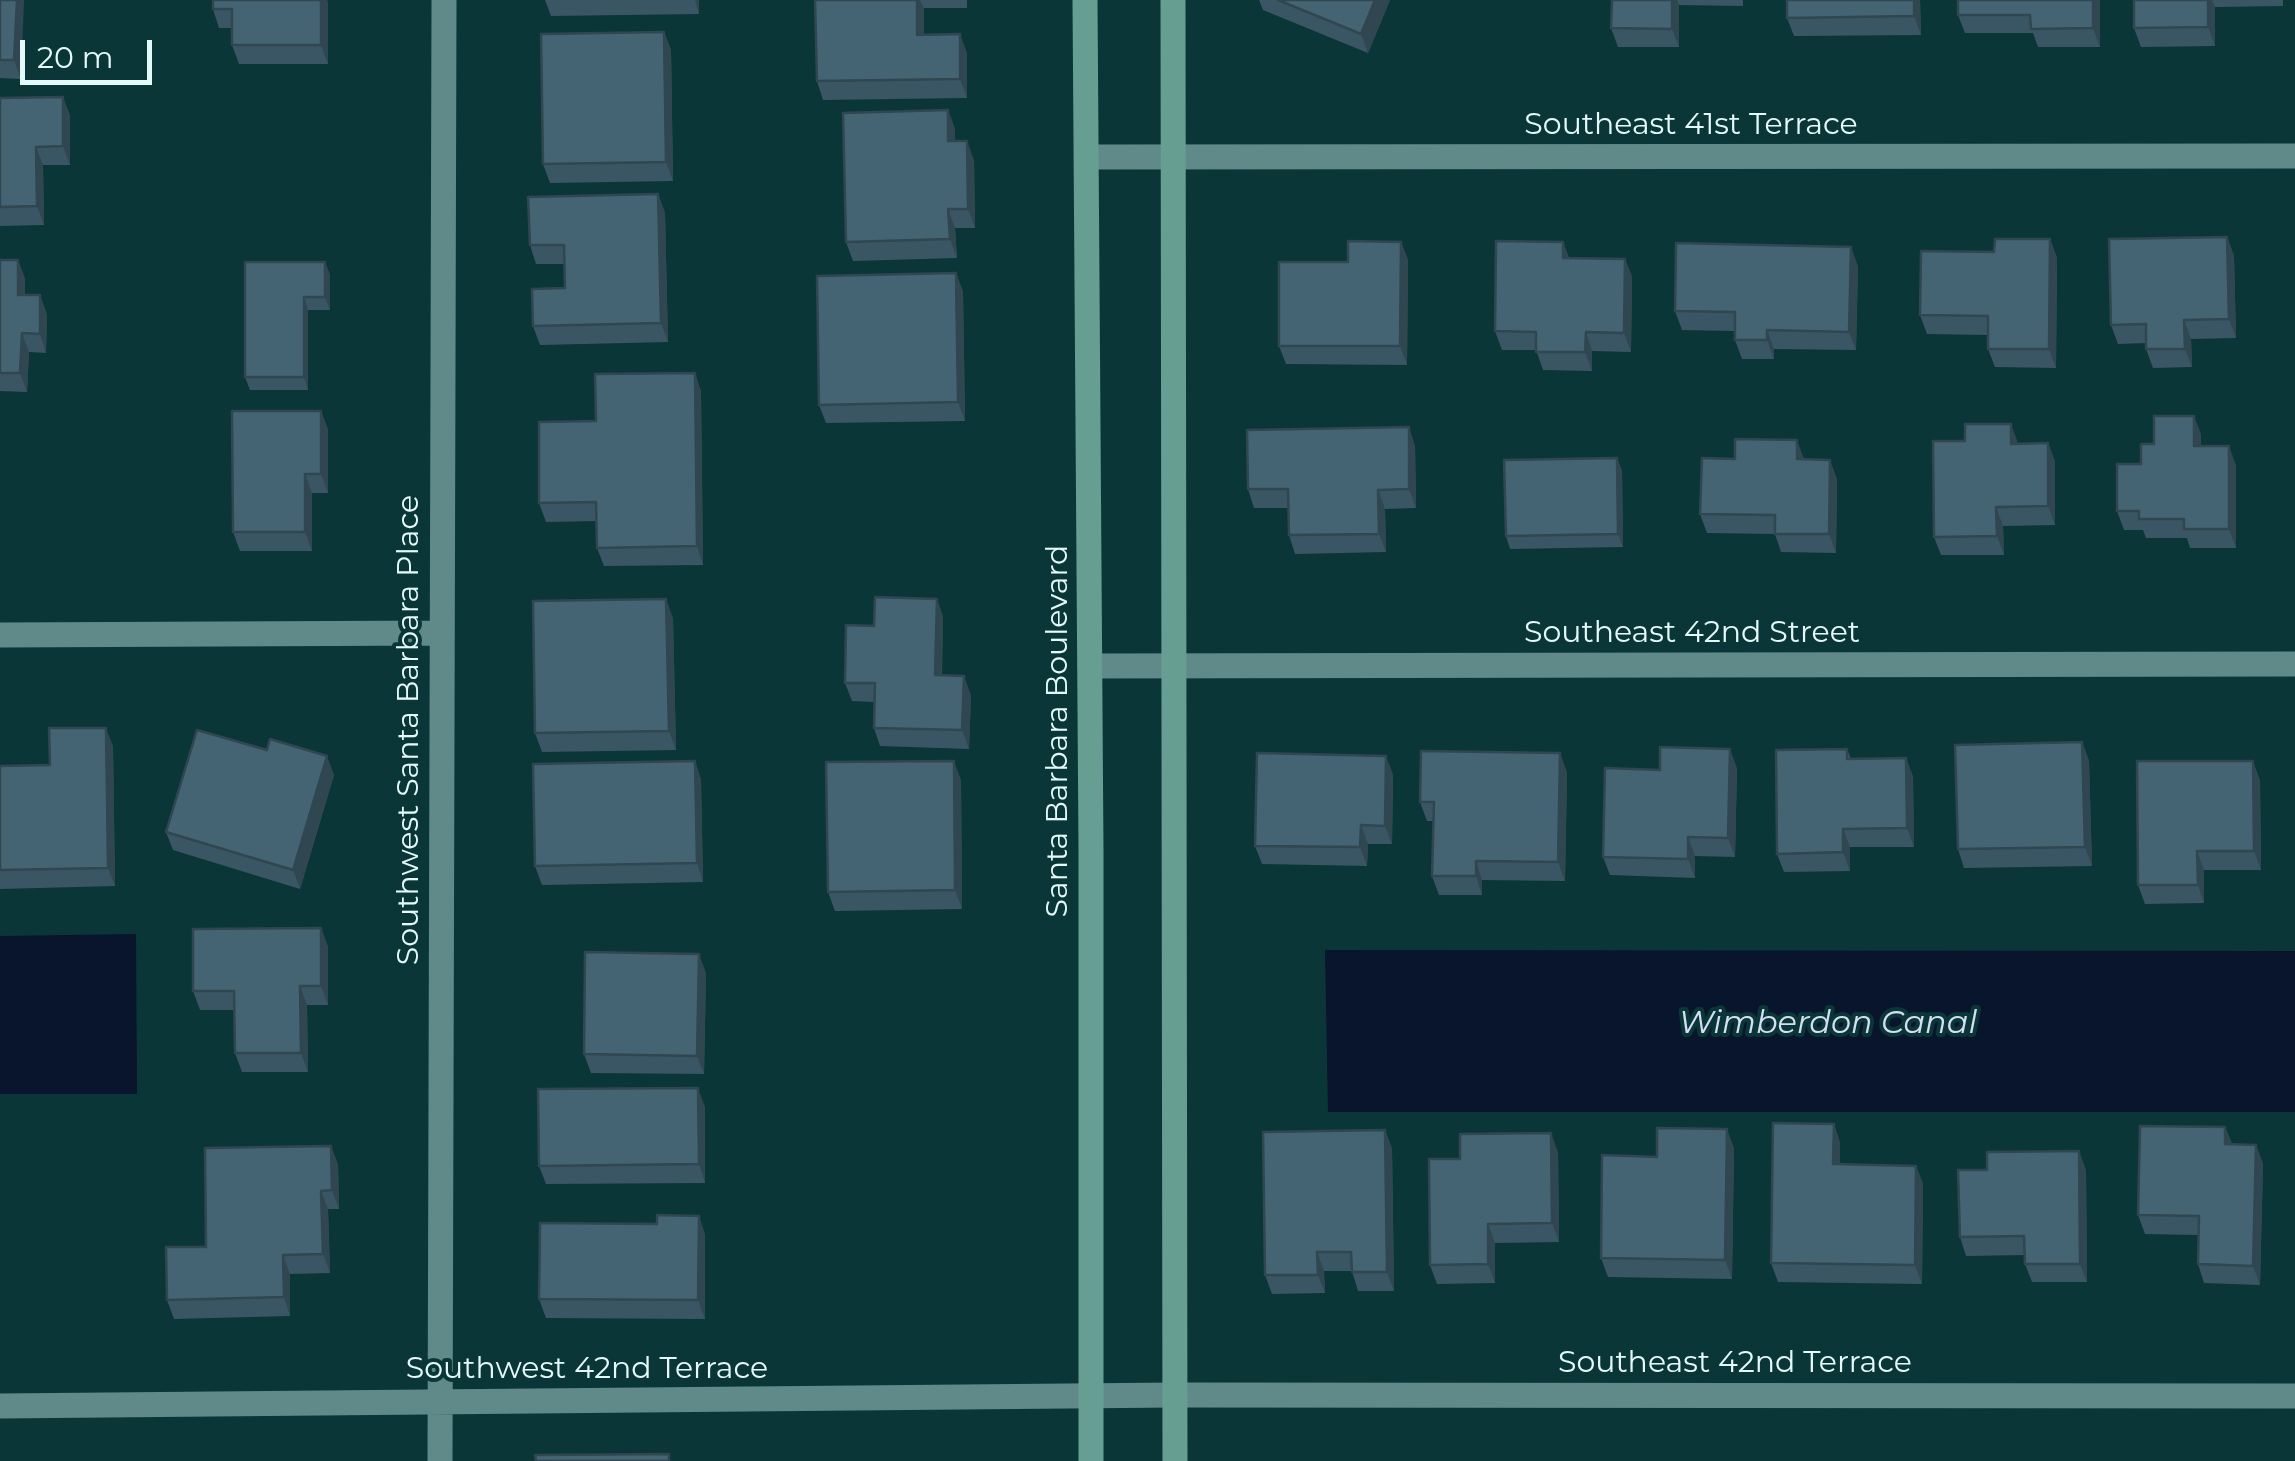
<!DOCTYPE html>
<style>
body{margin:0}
#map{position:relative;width:2295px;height:1461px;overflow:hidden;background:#0b3637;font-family:Montserrat,sans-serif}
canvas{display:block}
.scale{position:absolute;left:20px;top:40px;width:132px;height:45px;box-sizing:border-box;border:5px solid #e4f9f9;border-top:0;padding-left:12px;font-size:30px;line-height:35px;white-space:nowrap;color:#e4f9f9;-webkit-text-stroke:8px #0b3637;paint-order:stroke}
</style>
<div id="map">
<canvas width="2295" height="1461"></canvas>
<div class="scale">20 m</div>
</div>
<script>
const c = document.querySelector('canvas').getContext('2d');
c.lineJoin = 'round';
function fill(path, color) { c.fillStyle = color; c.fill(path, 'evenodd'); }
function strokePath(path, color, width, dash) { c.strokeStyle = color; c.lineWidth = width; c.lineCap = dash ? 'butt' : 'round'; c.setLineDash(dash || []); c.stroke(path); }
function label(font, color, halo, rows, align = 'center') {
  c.font = font + ' Montserrat,sans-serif'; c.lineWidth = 8; c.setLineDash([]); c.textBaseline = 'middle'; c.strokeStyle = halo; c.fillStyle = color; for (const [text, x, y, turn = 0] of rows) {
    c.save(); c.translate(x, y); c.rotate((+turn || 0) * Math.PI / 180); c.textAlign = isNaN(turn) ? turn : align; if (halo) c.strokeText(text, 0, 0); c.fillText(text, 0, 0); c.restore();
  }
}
fill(new Path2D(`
 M136,934l1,160h-137v-158z
 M1325,950l970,1v161h-967z`), '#09142d');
strokePath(new Path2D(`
 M1087,157l1208,-1
 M0,635l441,-2
 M1090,666l1205,-2
 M0,1406l1175,-11 1120,1
 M440,1461l4,-1461`), '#608a8a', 25);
strokePath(new Path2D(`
 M1085,0l6,850v611
 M1173,0l2,1461`), '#679e92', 25);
fill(new Path2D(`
 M0,0l21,79 -21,-1z
 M213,0h114l1,4v60h-89l-7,-19v-17h-13l-6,-19z
 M545,0h154v14l-148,2z
 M815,0h152v8h-43v27l43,18v45l-144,2 -6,-19z
 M1259,0h131l-22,53 -105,-43z
 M1612,0h131v6l-64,-1v42h-61l-7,-19z
 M1787,0h133l1,35 -127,1 -7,-18z
 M1958,0h142v47h-62l-5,-14h-68l-7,-18z
 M2134,0h149v6l-68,1v39l-74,1 -7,-19z
 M664,32l7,18 2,131 -123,2 -7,-19z
 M63,97l7,19v49h-27l1,60 -44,1v-128z
 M948,110l7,19v12l19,19 1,68h-20l2,30 -104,3 -7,-19z
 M658,194l7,19 3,129 -128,3 -7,-19 32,-38v-24h-29l-6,-19z
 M2227,237l7,19 2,82 -45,1 1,28 -39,1 -7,-19v-6l-28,1 -7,-19z
 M2050,239l7,19 -1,110 -61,-1 -7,-18v-14l-61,-1 -7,-19 74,-63z
 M1401,242l7,18 -1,105 -121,-1 -7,-18 69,-84z
 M1563,242l6,16 56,1 7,18 -1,75 -39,-1v20l-49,-1 -7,-20h-34l-7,-19z
 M0,260h18l7,19v16l22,19 -1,39 -17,-1 -2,40 -27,-1z
 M325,262l5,13v35h-22v80h-58l-5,-13z
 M1858,266l-2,84 -82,-1v10h-32l-7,-19v-9l-53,-1 -7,-19z
 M956,273l7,19 2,129 -139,2 -7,-18z
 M695,373l6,19 2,173 -99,1 -7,-18v-27l-51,1 -7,-19 57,-82z
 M321,411l7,19v63h-16v58h-72l-7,-19z
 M2201,434v12l35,19v83h-46l-3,-10h-41l-3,-8h-19l-7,-19 37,-67z
 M2048,443l7,19v63l-52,1 1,29h-63l-7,-18 84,-93z
 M1415,446l1,62 -31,1 1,43 -91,2 -6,-19 -1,-27h-34l-6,-19z
 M1617,458l5,13 1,76 -113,2 -4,-13z
 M1804,459l33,20 -1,74 -55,-1 -6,-18 -68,-1 -7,-19z
 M937,599l6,18 -1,58 29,20 -2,54 -89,-3 -6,-18v-26l-22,-1 -7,-18 29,-57z
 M673,618l3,132 -134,2 -7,-19z
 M2082,742l7,19 3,105 -128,2 -6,-19z
 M113,746l2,140 -115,3v-123l50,-1z
 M1847,749l4,10 55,-1 7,19 1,70h-64v24l-66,1 -7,-18z
 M695,761l6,19 2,102 -161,3 -7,-19z
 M1737,768l-2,89 -40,-1v22l-85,-3 -7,-18 57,-87z
 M1567,772l-2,109 -83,-1v15h-43l-7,-19 1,-55h-6l-7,-19z
 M1393,774l-1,70h-24l-1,22 -105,-2 -7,-18z
 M334,775l-34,114 -127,-39 -7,-18z
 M961,780l1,129 -127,2 -7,-19z
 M2260,780l1,90h-57v33l-59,1 -7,-19z
 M321,928l7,19v58h-21l1,67h-66l-7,-19v-43h-35l-7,-19z
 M706,973l-2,101 -113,-1 -7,-19z
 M705,1107v76l-159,1 -7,-18z
 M1834,1124l6,19v21l76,2 7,18 -1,100 -144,-2 -7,-19z
 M2225,1127l7,17 24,1 7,19 -3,121 -56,-2 -6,-19v-29l-53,-1 -7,-19z
 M1385,1130l7,19 2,142h-36l-6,-20h-28l1,22 -53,1 -7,-19z
 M1734,1148l-2,131 -124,-2 -7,-19 56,-101z
 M1558,1152l1,90 -64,1v40l-58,1 -7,-19 30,-106z
 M338,1164l1,45h-11l2,64 -40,1v42l-116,3 -7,-19 39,-53z
 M2086,1170l1,112h-55l-7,-18v-9l-59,1 -6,-19z
 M705,1234v85l-159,-1 -7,-19z`), '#3a5664');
fill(new Path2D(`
 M17,0h7l-3,79 -7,-19z
 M321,0h6l1,4v60l-7,-19z
 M695,0h4v14z
 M917,0h3l4,8v46l-7,-19z
 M1375,0h15l-22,53 -7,-19z
 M1672,0h5l2,5v42l-7,-18z
 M1914,0h6l1,35 -7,-19z
 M2093,0h7v47l-7,-19z
 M2208,0h4l3,7v39l-7,-19z
 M664,32l7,18 2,131 -7,-19z
 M960,34l7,19v45l-7,-19z
 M63,97l7,19v49l-7,-19z
 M948,110l7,19v31l-7,-19z
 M967,141l7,19 1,68 -7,-19z
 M36,147l7,18 1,60 -7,-19z
 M658,194l7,19 3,129 -7,-19z
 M948,209l7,19 2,30 -7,-19z
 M2227,237l7,19 2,82 -7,-19z
 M2050,239l7,19 -1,110 -7,-19z
 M1401,242l7,18 -1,105 -7,-19z
 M1563,242l7,19 -7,-3z
 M1851,247l7,19 -2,84 -7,-18z
 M1625,259l7,18 -1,75 -7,-19z
 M18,260l7,19v35l-7,-19z
 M325,262l5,13v35l-5,-13z
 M956,273l7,19 2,129 -7,-19z
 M40,295l7,19 -1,39 -6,-19z
 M304,297l4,13v80l-4,-13z
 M2184,320l7,19 1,28 -7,-18z
 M1767,330l7,19v10l-7,-19z
 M1586,332l6,19v20l-7,-19z
 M22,333l7,19 -2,40 -7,-19z
 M695,373l6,19 2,173 -6,-19z
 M321,411l7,19v63l-7,-19z
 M2194,416l7,18v31l-7,-19z
 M2011,424l7,19v20l-7,-19z
 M1409,427l6,19 1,62 -7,-19z
 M1797,440l7,19h-7z
 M2048,443l7,19v63l-7,-19z
 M2229,446l7,19v83l-7,-19z
 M1617,458l5,13 1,76 -5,-13z
 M1830,460l7,19 -1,74 -7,-19z
 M305,474l7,19v58l-7,-19z
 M1378,490l7,19 1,43 -7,-18z
 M1996,507l7,19 1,29 -7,-19z
 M666,599l7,19 3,132 -7,-19z
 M937,599l6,18 -2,77 -6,-19z
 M964,676l7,19 -2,54 -7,-19z
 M106,728l7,18 2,140 -7,-18z
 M2082,742l7,19 3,105 -7,-19z
 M1730,749l7,19 -2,89 -7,-19z
 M1560,753l7,19 -2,109 -7,-19z
 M327,756l7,19 -34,114 -7,-19z
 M1386,756l7,18 -1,70 -7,-18z
 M1906,758l7,19 1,70 -7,-19z
 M695,761l6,19 2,102 -6,-19z
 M954,761l7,19 1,129 -7,-19z
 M2253,761l7,19 1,90 -7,-19z
 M1361,825l7,19 -1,22 -7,-19z
 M1843,829l7,18v24l-7,-19z
 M1688,837l7,19v22l-7,-19z
 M2197,851l7,19v33l-6,-18z
 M1476,861l6,19v15l-6,-19z
 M321,928l7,19v58l-7,-19z
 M699,954l7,19 -2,101 -7,-18z
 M300,986l7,19 1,67 -7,-19z
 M698,1088l7,19v76l-6,-19z
 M1834,1124l6,19v40l-7,-19z
 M2225,1127l7,19 -7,-2z
 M1727,1129l7,19 -2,131 -7,-19z
 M1385,1130l7,19 2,142 -7,-19z
 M1551,1133l7,19 1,90 -7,-19z
 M2256,1145l7,19 -3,121 -7,-19z
 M331,1146l7,18 1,45 -7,-19z
 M2079,1151l7,19 1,112 -7,-18z
 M1916,1166l7,18 -1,100 -7,-19z
 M321,1191l7,18 2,64 -7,-19z
 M699,1216l6,18v85l-7,-19z
 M1488,1224l7,19v40l-7,-19z
 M1317,1252l7,19 1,22 -7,-18z
 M283,1255l7,19v42l-6,-19z`), '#304651');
const building = new Path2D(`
 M0,0h17l-3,60h-14z
 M213,0h108v45h-89v-36h-19z
 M815,0h102v35l43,-1v45l-143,2z
 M1278,0h97l-14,34z
 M1612,0h60v29l-61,-1z
 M1787,0h127v16l-127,2z
 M1958,0h135v28l-62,1 -1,-14h-72z
 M2134,0h74v27l-74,1z
 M664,32l2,130 -123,2 -2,-130z
 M63,97v49l-27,1 1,59 -37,1v-109z
 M948,110v31h19l1,68h-20l2,30 -104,3 -3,-129z
 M658,194l3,129 -128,3 -1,-37 33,-1 -1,-43h-34l-2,-48z
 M2227,237l2,82 -45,1 1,29h-39v-25l-35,1 -2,-86z
 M1995,239h55l-1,110h-61v-33l-68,-1 1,-64 73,1z
 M1348,241l53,1 -1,104h-121v-84h69z
 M1496,241l67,1v16l62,1 -1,74 -38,-1 -1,20h-49v-20l-41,-1z
 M1676,243l175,4 -2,85 -82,-2v10h-32v-28l-60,-1z
 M0,260h18v35h22v39l-18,-1 -2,40h-20z
 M245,262h80v35h-21v80h-59z
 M956,273l2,129 -139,3 -2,-129z
 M695,373l2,173 -100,2 -1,-46 -57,1v-81l57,-1 -1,-47z
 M232,411h89v63h-16v58h-72z
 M2154,416h40v30h35v83h-45v-10h-45v-8h-22v-47h24v-20h13z
 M1965,424h46v20l37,-1v63l-52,1 1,29 -63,1 -1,-96h32z
 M1409,427v62l-31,1 1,44 -90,1 -1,-46h-40l-1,-59z
 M1735,439l62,1v19l33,1 -1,74h-54v-19l-75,-1 2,-56 33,1z
 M1617,458l1,76 -112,2 -2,-76z
 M875,597l62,2 -2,76 29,1 -2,54 -88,-2 1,-45h-30l1,-58 28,1z
 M666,599l3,132 -134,2 -2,-132z
 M49,728h57l2,140 -108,2v-104l50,-1z
 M197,730l70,20 3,-11 57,17 -34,114 -127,-38z
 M2082,742l3,105 -127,2 -3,-104z
 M1660,747l70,2 -2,89 -40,-1v22l-85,-2 2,-89 55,2z
 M1847,749v10l59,-1 1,70 -64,1v23l-66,2 -1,-104z
 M1421,751l139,2 -2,109 -82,-1v15h-44l2,-74h-14z
 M1257,753l129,3 -1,70 -24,-1 -1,22 -105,-1z
 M695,761l2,102 -162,3 -2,-102z
 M954,761l1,129 -127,2 -2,-130z
 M2137,761h116l1,90h-57l1,34h-60z
 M321,928v58h-21l1,67h-66l-1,-62h-41v-62z
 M585,952l114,2 -2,102 -113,-2z
 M698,1088l1,76 -160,2 -1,-77z
 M1773,1123l61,1 -1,40 83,2 -1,99 -144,-2z
 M2140,1126l85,1v17l31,1 -3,121 -55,-2 1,-48 -61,-1z
 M1657,1128l70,1 -2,131 -124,-2 1,-103 55,2z
 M1385,1130l2,142h-35l-1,-20h-34l1,23h-53l-2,-143z
 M1551,1133l1,90 -64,1v40l-58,1 -1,-106h31v-25z
 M331,1146l1,44 -11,1 2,63 -40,1 1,42 -117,3 -1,-53h40l-1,-99z
 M2079,1151l1,113h-55l-1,-28 -64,1 -2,-67h29v-18z
 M657,1215l42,1 -1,84 -159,-1 1,-76 117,1z
 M669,1454v7h-133l-1,-6z`);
fill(building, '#446474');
strokePath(building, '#304651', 2.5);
label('30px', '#e4f9f9', '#0b3637', [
 ["Southeast 41st Terrace",1691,125],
 ["Southeast 42nd Street",1692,633],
 ["Southwest Santa Barbara Place",409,730,-90],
 ["Santa Barbara Boulevard",1058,731,-90],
 ["Southeast 42nd Terrace",1735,1363],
 ["Southwest 42nd Terrace",587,1369]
]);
label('italic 32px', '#d4dff6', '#0b3637', [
 ["Wimberdon Canal",1828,1024]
]);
</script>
